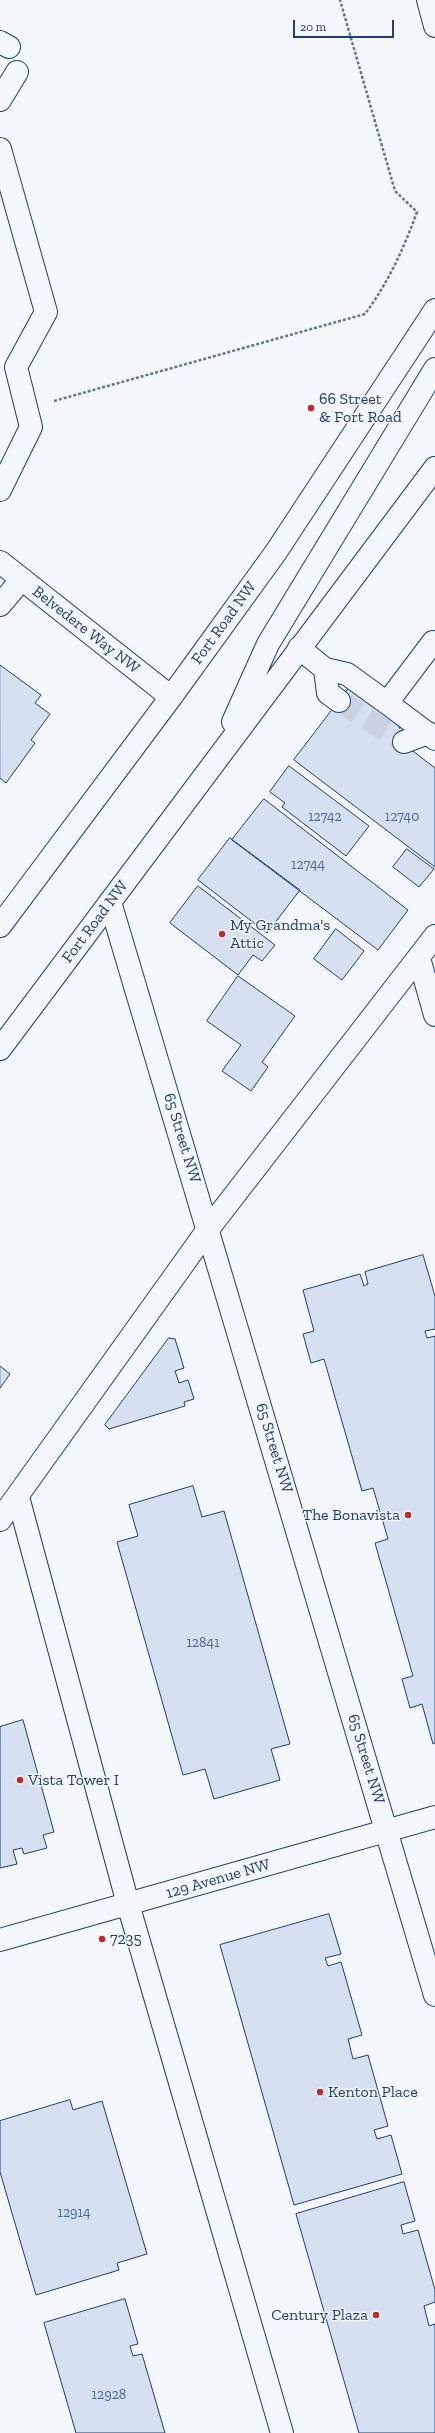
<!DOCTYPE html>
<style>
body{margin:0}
#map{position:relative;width:435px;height:2433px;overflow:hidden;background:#f4f7fb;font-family:"Zilla Slab",serif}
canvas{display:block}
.scale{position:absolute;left:293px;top:20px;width:101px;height:18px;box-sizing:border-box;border:2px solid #1d3f73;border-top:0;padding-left:5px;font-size:12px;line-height:14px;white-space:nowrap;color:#1d3f73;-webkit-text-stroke:3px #f4f7fb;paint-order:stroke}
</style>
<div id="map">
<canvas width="435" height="2433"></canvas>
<div class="scale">20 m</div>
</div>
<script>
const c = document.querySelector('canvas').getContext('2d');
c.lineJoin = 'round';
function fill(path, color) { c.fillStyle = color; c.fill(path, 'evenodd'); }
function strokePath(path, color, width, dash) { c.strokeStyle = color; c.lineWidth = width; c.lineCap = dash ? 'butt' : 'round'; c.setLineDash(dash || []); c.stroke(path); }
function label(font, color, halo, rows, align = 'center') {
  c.font = font + ' "Zilla Slab",serif'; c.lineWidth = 3; c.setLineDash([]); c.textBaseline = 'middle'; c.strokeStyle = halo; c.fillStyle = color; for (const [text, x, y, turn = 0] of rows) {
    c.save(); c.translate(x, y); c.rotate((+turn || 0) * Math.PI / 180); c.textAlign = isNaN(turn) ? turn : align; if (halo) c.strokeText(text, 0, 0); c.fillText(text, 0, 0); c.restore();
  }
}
const building = new Path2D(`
 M0,665l41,30 -6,8 15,11 -19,26 4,3 -29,40 -6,-5z
 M352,684l43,30 10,31 30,23v99l-141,-107z
 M289,766l80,60 -23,30 -64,-49 3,-4 -15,-11z
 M264,799l144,111 -30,40 -146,-110z
 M230,838l70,52 -33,43 -69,-53z
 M407,849l27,20 -15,18 -26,-20z
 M198,886l77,59 -13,16 -9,-6 -15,20 -68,-52z
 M336,929l28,22 -22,29 -28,-21z
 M238,976l57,40 -33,46 6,5 -17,24 -29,-20 19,-26 -34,-24z
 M423,1255l12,41v33l-10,2 2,7 8,-2v407l-2,1 -11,-40 -12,4 -8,-29 11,-3 -38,-133 13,-4 -15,-51 -11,3 -38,-132 -13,4 -8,-29 11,-3 -11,-41 57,-16 4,12 4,-2 -3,-12z
 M169,1338l6,1 9,29 -9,3 4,12 9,-3 6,19 -10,3 1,4 -76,23 -4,-4z
 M0,1366l10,8 -10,14z
 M193,1486l9,31 22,-6 66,233 -19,5 9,31 -66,19 -9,-30 -22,6 -66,-233 21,-6 -9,-31z
 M23,1720l31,112 -11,3 4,13 -23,6 -2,-6 -9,2 4,14 -17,4v-141z
 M329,1914l12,40 -16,4 3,8 13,-4 21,73 -14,4 5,20 15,-4 20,71 -14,4 3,9 14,-4 11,39 -108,31 -74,-260z
 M70,2100l3,10 29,-9 45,153 -30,9 2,7 -83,25 -36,-123v-51z
 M404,2182l11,39 -14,4 2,9 15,-4 17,60v12l-11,4 5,20 6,-2v109h-76l-63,-219z
 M125,2299l13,45 -8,2 3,10 9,-2 23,79h-89l-32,-110z`);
fill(building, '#d5e0f0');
strokePath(building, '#1d3f73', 1);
strokePath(new Path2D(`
 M339,701l65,41`), '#c9d2e0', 22, [22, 11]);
const minor = new Path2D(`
 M0,42l9,5
 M0,100l17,-28
 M0,149l46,163 -30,55 15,60 -31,63
 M0,562l171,135
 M0,605l22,-26
 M435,643l-2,-1 -46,61 48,36
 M299,648l26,21 22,5 40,29
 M325,669l3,24 11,8
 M404,742l24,-9
 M110,902l325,1093
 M419,958l16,57
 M18,1497l110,407 154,529
 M0,1520l209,-292 226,-292
 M0,1940l435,-123`);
const major = new Path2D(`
 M428,0l7,26
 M233,722l35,-78 167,-275
 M0,926l171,-229 105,-145 159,-242
 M0,1049l435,-581`);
strokePath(minor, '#1d3f73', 24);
strokePath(major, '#1d3f73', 24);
strokePath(new Path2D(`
 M54,401l311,-87c23,-31 39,-66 52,-102l-22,-21 -55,-191`), '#5e769c', 2.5, [3, 2]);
strokePath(minor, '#f4f7fb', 22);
strokePath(major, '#f4f7fb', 22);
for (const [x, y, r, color] of [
 [311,408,4,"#c62828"],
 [222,934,4,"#c62828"],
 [408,1515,4,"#c62828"],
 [20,1780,4,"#c62828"],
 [102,1939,4,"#c62828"],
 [320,2092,4,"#c62828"],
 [376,2315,4,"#c62828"]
]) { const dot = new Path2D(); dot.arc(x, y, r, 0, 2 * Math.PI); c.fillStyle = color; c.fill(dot); strokePath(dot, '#f4f7fb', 1.5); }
label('14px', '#4b6792', null, [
 ["12742",325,817],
 ["12740",402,817],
 ["12744",308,865],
 ["12841",203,1643],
 ["12914",74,2213],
 ["12928",109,2395]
]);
label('16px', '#1d3f73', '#f4f7fb', [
 ["66 Street",319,399],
 ["& Fort Road",319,417],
 ["My Grandma's",230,925],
 ["Attic",230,943],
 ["The Bonavista",400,1515,"right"],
 ["Vista Tower I",28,1780],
 ["7235",110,1939],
 ["Kenton Place",328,2092],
 ["Century Plaza",368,2315,"right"]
], 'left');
label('16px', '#1d3f73', '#f4f7fb', [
 ["Fort Road NW",224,623,-54],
 ["Belvedere Way NW",86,630,38],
 ["Fort Road NW",95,922,-53],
 ["65 Street NW",182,1138,73],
 ["65 Street NW",274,1448,73],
 ["65 Street NW",366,1759,73],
 ["129 Avenue NW",218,1879,-16]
]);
</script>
